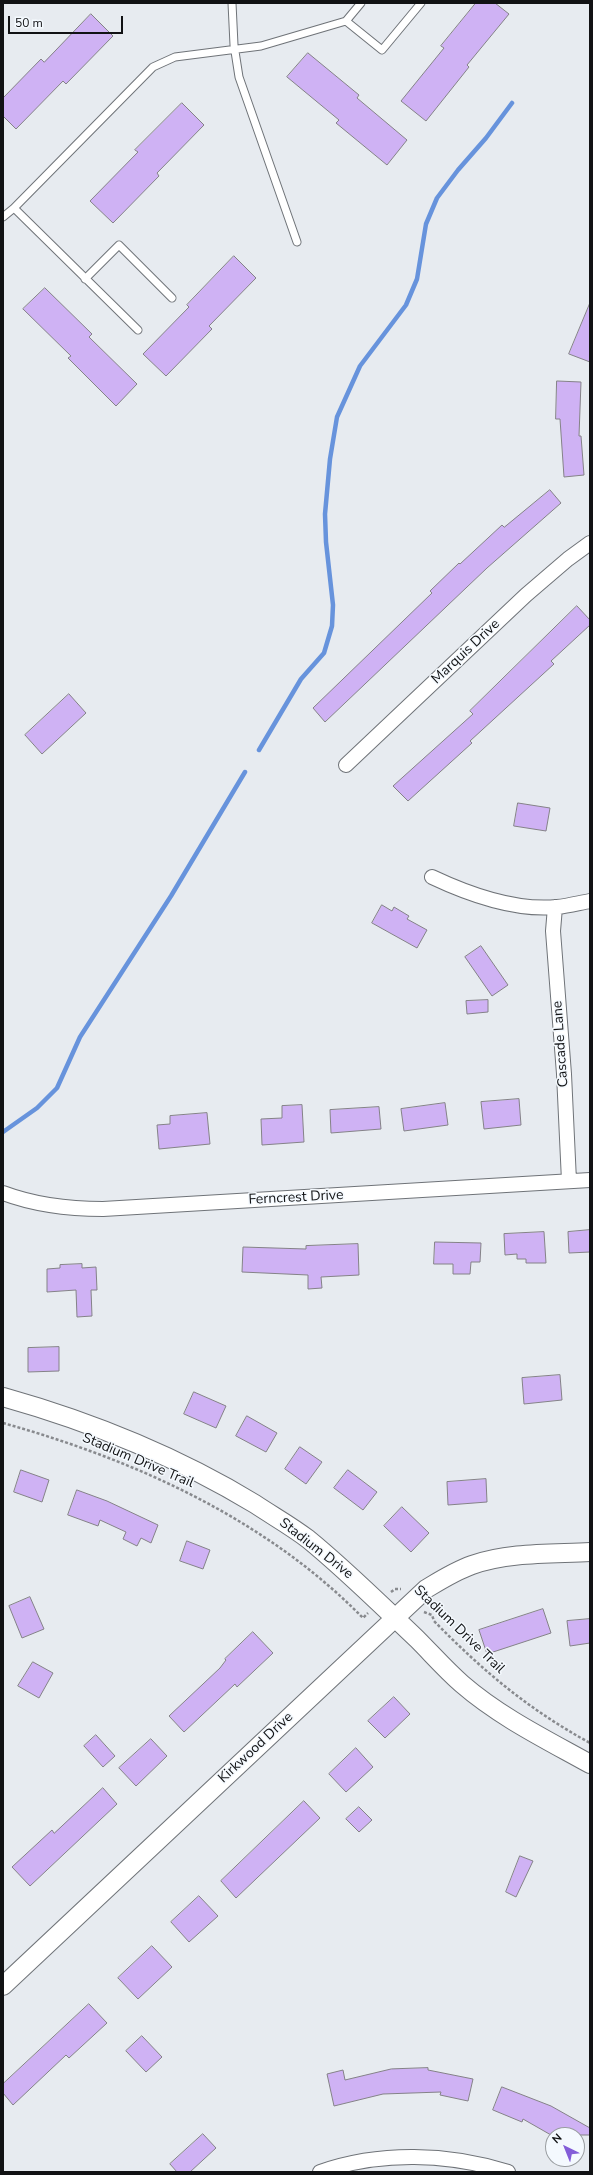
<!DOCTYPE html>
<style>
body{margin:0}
#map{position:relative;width:593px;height:2175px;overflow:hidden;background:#e7ebf0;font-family:"Nunito Sans",sans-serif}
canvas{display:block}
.frame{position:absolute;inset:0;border:4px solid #111214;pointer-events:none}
.north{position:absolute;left:545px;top:2127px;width:40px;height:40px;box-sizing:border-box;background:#f4f9fe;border:1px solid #999da0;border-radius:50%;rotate:317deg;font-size:11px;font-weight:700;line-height:16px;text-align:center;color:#111214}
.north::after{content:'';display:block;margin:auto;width:14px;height:18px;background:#835dd8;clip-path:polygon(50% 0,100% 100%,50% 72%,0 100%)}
.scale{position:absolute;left:8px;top:16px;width:115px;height:18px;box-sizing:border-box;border:2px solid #111214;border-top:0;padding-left:5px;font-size:12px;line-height:14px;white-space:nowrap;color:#111214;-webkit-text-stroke:3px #f4f9fe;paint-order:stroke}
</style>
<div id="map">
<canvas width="593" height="2175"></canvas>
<div class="frame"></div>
<div class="north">N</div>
<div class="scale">50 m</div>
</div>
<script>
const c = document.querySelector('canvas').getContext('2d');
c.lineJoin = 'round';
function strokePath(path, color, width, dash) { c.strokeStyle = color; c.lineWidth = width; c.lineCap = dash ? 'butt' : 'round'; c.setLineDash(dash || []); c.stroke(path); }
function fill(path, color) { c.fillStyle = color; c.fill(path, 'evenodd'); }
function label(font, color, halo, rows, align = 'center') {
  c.font = font + ' "Nunito Sans",sans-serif'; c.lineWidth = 3; c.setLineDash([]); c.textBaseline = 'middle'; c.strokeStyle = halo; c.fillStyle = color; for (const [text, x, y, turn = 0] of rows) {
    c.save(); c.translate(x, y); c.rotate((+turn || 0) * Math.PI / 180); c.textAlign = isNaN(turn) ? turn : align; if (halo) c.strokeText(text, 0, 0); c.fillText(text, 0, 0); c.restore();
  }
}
strokePath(new Path2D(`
 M259,750l42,-71 23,-26 8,-27 1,-21 -7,-63 -1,-28 5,-55 7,-42 23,-51 46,-61 11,-26 9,-55 11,-26 21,-28 28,-32 26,-35
 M3,1132l34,-24 20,-20 23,-51 91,-141 74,-124`), '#6793dc', 4.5);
const building = new Path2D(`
 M476,3h19l14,11 -42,51 2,2 -43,54 -25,-20 43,-53 -3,-2z
 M91,14l22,22 -47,48 -3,-3 -47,48 -13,-13v-18l38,-39 3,3z
 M308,53l51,42 -2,3 50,42 -20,25 -51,-42 3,-3 -52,-43z
 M182,103l22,22 -47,48 2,3 -46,47 -23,-22 48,-49 -3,-2z
 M234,256l22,22 -47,48 3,3 -46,47 -23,-22 46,-47 -2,-2z
 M45,288l47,46 -3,3 48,47 -21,22 -48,-48 3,-2 -48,-47z
 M590,303v59l-21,-8z
 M557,381l24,1 -2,54h2l3,39 -20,2 -4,-58h-4z
 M550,490l11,13 -74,65 -162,154 -12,-14 119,-115 -2,-2 29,-28 1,1 42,-39 2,2z
 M577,606l13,14v5l-39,36 3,3 -84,77 2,2 -64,58 -15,-15 80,-72 -3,-3z
 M69,694l17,19 -44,41 -17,-19z
 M518,803l32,5 -4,23 -32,-5z
 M382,905l10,6 2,-4 15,9 -2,3 20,11 -10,18 -45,-25z
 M481,946l27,39 -16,11 -27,-39z
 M488,1000v12l-21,2 -1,-13z
 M519,1099l2,26 -37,4 -3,-27z
 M445,1103l3,22 -44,6 -3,-22z
 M302,1105l2,37 -42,3 -1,-26 21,-1v-12z
 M379,1107l2,22 -50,4 -1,-23z
 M207,1113l3,31 -51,5 -2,-24 13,-1v-8z
 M590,1230v22l-21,1 -1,-21z
 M544,1232l2,31h-20v-4h-9v-5l-12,1 -1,-21z
 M435,1242l46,1 -1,19h-9l-1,12h-17v-10h-19z
 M358,1244l1,31 -38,2 1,11 -14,1v-14l-66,-3 1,-25 63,2v-3z
 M82,1264v4l14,-1 1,23h-6l1,26 -15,1 -1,-27 -29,2v-23l13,-1v-3z
 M59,1347v24l-31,1v-24z
 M560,1375l2,25 -38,4 -2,-26z
 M194,1392l32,14 -10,22 -32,-14z
 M247,1416l30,17 -11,19 -30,-16z
 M300,1447l22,15 -16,22 -21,-15z
 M21,1470l28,10 -7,22 -28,-10z
 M348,1470l29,22 -14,18 -29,-22z
 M486,1479l1,23 -39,3 -1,-23z
 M77,1490l30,11 51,24 -7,18 -10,-5 -4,8 -14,-7 3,-7 -26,-12 -2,6 -30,-11z
 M402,1507l27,26 -18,19 -27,-26z
 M187,1541l23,9 -7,19 -23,-8z
 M30,1597l14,32 -22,9 -13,-32z
 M543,1609l8,24 -64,21 -8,-24z
 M590,1619v24l-20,3 -3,-25z
 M253,1632l20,21 -36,34 -2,-3 -51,48 -15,-16 51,-48 6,-8 -1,-1z
 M33,1662l20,11 -14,25 -21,-12z
 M394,1697l16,17 -25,24 -17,-17z
 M96,1735l19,21 -12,11 -19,-21z
 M151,1739l16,17 -31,30 -17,-18z
 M356,1748l17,19 -27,25 -17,-18z
 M103,1788l14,16 -87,82 -18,-19 40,-37 2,3z
 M304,1801l16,17 -84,80 -15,-17z
 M359,1807l13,13 -13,12 -13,-13z
 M520,1856l13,5 -17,36 -10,-5z
 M199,1896l19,20 -29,26 -18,-20z
 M152,1946l20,21 -34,32 -20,-21z
 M89,2004l18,19 -38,35 -3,-3 -53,50 -10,-12v-9z
 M142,2036l20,21 -16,15 -20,-21z
 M428,2068v2l45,9 -5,22 -28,-6 1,-3 -58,2 -49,12 -7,-32 16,-4 2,10 46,-11z
 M502,2087l49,19 39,22v7h-39l-28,-16 -1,3 -29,-12z
 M203,2134l13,14 -26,24h-13l-7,-8z`);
fill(building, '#cfb2f4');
strokePath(building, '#848287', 1);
const service = new Path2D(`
 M232,3l2,42 5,32 58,165
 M346,21l36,29 39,-47
 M14,208l139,-141 22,-10 86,-11 85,-25 15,-18
 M3,217l11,-9 124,122
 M85,279l34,-34 53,53`);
const minor = new Path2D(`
 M346,765l180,-170 42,-36 22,-16
 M432,877c36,17 84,34 125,30 11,-1 22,-4 33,-6
 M555,907l-2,24 11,143 5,107
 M3,1193c32,12 66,16 100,16l487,-29
 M320,2172c60,-21 128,-19 188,0`);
const tertiary = new Path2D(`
 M3,1397c89,25 173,59 252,107 18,12 36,22 53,35 38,31 73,66 109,100 15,15 29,31 45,45 38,33 85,56 128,80
 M3,1986l423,-397c15,-9 29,-18 46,-24 36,-13 80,-11 118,-13`);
strokePath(service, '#6f7378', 9);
strokePath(minor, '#6f7378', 16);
strokePath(tertiary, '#6f7378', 20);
strokePath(new Path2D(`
 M3,1423c132,37 263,96 360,195l5,-5
 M391,1592l4,-3h6
 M424,1612l8,3 2,6c49,50 94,88 156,122`), '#888a8e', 2.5, [3, 2]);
strokePath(service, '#fff', 7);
strokePath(minor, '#fff', 14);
strokePath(tertiary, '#fff', 18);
label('14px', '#111214', '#f4f9fe', [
 ["Marquis Drive",466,652,-43],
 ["Cascade Lane",561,1044,-94],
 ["Ferncrest Drive",296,1198,-3],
 ["Stadium Drive Trail",138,1461,23],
 ["Stadium Drive",316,1549,38],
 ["Stadium Drive Trail",459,1630,44],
 ["Kirkwood Drive",256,1748,-43]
]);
</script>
